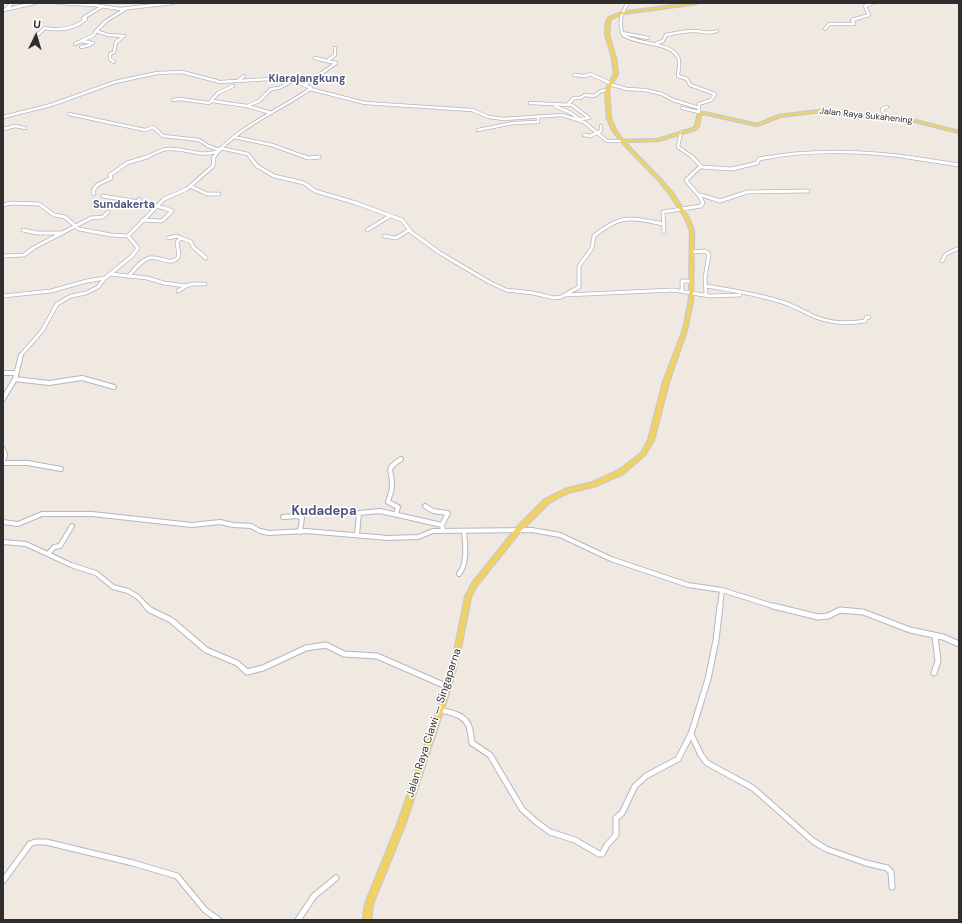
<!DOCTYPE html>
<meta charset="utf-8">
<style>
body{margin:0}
#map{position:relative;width:962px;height:923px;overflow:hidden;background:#efe9e1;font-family:"DM Sans",sans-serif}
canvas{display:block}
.frame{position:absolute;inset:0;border:4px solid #2e2e2e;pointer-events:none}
.north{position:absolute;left:16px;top:16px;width:40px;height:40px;-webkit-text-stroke:3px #fff;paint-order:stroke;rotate:5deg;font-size:11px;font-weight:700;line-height:16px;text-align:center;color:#2e2e2e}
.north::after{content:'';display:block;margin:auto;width:14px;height:18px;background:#2e2e2e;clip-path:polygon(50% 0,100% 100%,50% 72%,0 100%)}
</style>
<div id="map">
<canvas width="962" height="923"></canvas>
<div class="frame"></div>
<div class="north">U</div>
</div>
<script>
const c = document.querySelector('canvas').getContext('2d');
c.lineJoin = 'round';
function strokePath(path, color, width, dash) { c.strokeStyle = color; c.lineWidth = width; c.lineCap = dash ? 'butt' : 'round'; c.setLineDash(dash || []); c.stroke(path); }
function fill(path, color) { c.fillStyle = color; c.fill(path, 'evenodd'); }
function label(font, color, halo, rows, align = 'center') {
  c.font = font + ' "DM Sans",sans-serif'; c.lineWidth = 3; c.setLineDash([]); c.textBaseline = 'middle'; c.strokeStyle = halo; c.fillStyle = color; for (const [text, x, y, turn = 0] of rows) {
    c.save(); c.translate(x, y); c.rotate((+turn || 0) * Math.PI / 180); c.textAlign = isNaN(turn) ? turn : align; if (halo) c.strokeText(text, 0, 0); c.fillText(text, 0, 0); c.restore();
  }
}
const minorFar3 = new Path2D(`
 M58,3l36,2 26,4 53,-6
 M628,3c-7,10 -10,20 -5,32 14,10 46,6 55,22 3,5 0,13 0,19l9,3 3,6 25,9 -4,6 -12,4v10
 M6,9l6,-6
 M3,10l32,-7
 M825,29l4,-5h25l-2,-4 17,-5 -4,-9 8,-3
 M622,33l26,5
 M35,37l10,-9c15,3 29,1 41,-9l-3,-1 20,-12
 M93,43l-12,-2 13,-6 2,-4
 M657,43l6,-2 3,-6c9,-2 19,-4 29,-4 8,0 14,4 22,0
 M75,44l6,-3
 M81,47l9,-2 1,-2
 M315,58l12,3
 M114,62l-4,-3v-5l4,-2 2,-10 8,-6 -16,-1 -12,-4 10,-10 21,-13
 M574,75l11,1 5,-2 20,9
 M239,80l5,-4
 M609,84l18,5 18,1 17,4 11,6 26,8
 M305,85l31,-22 -9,-2 8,-6v-7
 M173,100l7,-1 29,4 9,-10 15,-7
 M212,101l35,5
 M530,103l42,2 17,13 -9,1
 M555,104v2l16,7 9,7
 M568,104l6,-6h6l5,-3 9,1 7,-5 6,-1
 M682,108l17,4
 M271,113l-24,-7 12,-5 12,-12 8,-1 15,-8
 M69,114l76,16 8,-3 10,9 36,4 9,6 11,4
 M3,117l48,-12 64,-23 42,-9 25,-1 38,10 67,-4 24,10
 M885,117l-3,-8 5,-2
 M3,129l12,-3 10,2
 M478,130l35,-7 25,-1v-6
 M681,132l-3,15 16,11
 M584,135l6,1 11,-5v-5
 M234,137l38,8 36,13
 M220,148l28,6 3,4
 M144,158c8,-3 17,-9 24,-9 18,-1 30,8 48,3
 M213,158c22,-30 67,-48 97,-69l55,14 107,7 17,7 14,2 59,-4 22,7 23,19h15
 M312,158l7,-1
 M765,158c43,-9 105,-7 149,0`);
const minorFar2 = new Path2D(`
 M250,157l7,9 17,10 30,7 11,8 41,12 46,17 9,12 29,21 49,29 17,8 27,3 21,5 7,-1 18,-10v-21l13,-18 2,-12c28,-23 37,-18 70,-12
 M305,157l4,1 10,-1
 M907,157l52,8
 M701,167l31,2 25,-6 2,-4 11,-2
 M190,186l17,8h12
 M94,194l-1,-3 4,-6 14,-7 -1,-3 17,-12 20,-6
 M701,195l19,6 27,-9 61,-1
 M103,196l36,6
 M139,199v3l25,6 8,3 -10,10 -20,-1
 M3,205l8,-2 28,1 15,11 11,2 14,12 32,6 17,1
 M23,230l14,3h26
 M367,230l23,-14
 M664,232l-1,-20 38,-6 2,-3c-4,-11 -11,-13 -17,-23l15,-14 -9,-9
 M384,236l12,2 13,-8
 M168,238l9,-2 4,2
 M691,252l14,-1 4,3 -4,24 1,17
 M3,256l21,-1 11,-8 56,-29 12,-1 5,-5
 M942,261l4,-7 13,-6
 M110,274l37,4 17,5 22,3 -8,5
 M128,277c6,-7 12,-16 21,-19 11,-3 22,10 30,-2l-2,-14 4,-4 10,4 2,5 13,11
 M186,286l6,-2h13
 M706,286c26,4 51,8 76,16 11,3 20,9 31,14 16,7 35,8 52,5l1,-3 3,-1
 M682,291v-10h9
 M565,295l108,-5 37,6 30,-1
 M3,296l48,-5 36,-10 18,-3
 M20,356l22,-25 15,-27 14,-8 15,-3 12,-6 7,-9 27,-22 6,-8 -10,-12 36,-37 23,-10 26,-23 1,-9`);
const minorFar1 = new Path2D(`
 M3,373h13
 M15,379l34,4 33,-5 32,9
 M3,399l12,-20 6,-24
 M3,449l2,6 -2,6
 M3,463h25l33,6
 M425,506l8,5 15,2 -6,12
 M396,514l2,-7 -10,-5c1,-5 4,-10 4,-16 1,-17 -9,-15 9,-27
 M283,517l14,-1 5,2 -2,14
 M3,522l15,2 24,-10h50l100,11 28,-3 13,3 18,1 9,5 9,2 37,-2 82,7 30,-1 15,-6 99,-1 28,5 51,24 77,26 34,5 54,17
 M357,535l2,-22 21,-2 62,14 1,5
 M3,542l23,2 45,21 25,8 17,14 15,4 10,6 9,10
 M48,554l6,-7 6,-1 12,-20
 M459,574c9,-11 6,-30 5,-43
 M720,607l2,-17`);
const minor = new Path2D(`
 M146,606l4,4 21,10 35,30 31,13 10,9 16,-4 43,-20 20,-3 18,9 33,2 71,31
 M773,606l45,11 10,-1 12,-6 23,2 47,18 33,7 16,7
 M934,673l4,-12 -3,-25
 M440,710c13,3 27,5 30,20 1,5 1,9 2,13l18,12 32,54 13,12 15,11 25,8 24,14h3l5,-9 9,-10v-17l6,-5 13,-27 11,-10 32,-17 13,-25 17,-55 8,-39 4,-34
 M691,734l10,21 6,8 46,25 60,53 13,8 40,14 21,5 4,4 1,15
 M3,881l27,-37 5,-2h11l87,21 44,13 28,34 14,10
 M298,920l16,-24 22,-18`);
const major = new Path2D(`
 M689,3h9l-2,1 -73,10 -12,5 -1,3 -1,12 7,24 2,16 -9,16 2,28 5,12 7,10 35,-1 35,-11 2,-2 3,-13 6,-1 53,12 22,-9 41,-5 25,4 62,4 52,13v2l-52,-13 -62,-4 -25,-4 -40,5 -23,9 -53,-12 -3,1 -2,11 -4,4 -37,11 -33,1 35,36 13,15 16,25 5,13 -1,69 -6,30 -18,52 -15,58 -9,15 -22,19 -27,12 -28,7 -19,10 -29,29 -44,55 -5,10 -11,56 -9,34 -46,138 -32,79 -2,16h-8l2,-16 32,-79 48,-138 9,-34 11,-56 7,-14 44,-55 29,-29 20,-10 28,-7 26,-12 22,-17 7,-13 15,-58 20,-52 6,-30 1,-69 -5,-13 -15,-23 -12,-15 -37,-38 -9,-12 -5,-12 -2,-28 9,-16 -2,-16 -7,-24 1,-12 3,-5 13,-5z`);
strokePath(minorFar3, '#b4b7c1', 4);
strokePath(minorFar2, '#b4b7c1', 4.5);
strokePath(minorFar1, '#b4b7c1', 6);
strokePath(minor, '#b4b7c1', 7);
strokePath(major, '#c9c9c9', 2.5);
strokePath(minorFar3, '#fff', 2.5);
strokePath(minorFar2, '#fff', 3);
strokePath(minorFar1, '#fff', 4);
strokePath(minor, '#fff', 5);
fill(major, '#f2d163');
label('9px', '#2e2e2e', '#fff', [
 ["Jalan Raya Sukahening",866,116,6]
]);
label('bold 11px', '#4d5680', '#fff', [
 ["Kiarajangkung",307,79],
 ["Sundakerta",124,205]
]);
label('11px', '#2e2e2e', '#fff', [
 ["Jalan Raya Ciawi — Singaparna",434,723,-72]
]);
label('bold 13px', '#4d5680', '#fff', [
 ["Kudadepa",324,512]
]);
</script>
